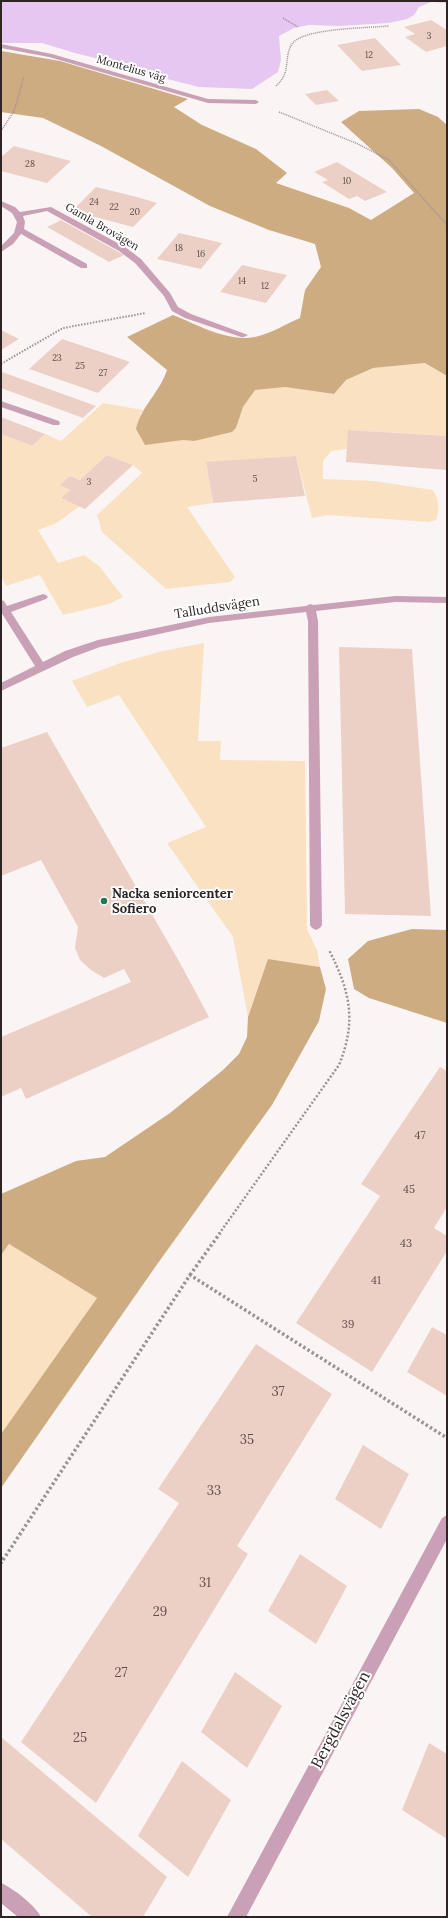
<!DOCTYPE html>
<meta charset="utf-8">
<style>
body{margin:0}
#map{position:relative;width:448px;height:1918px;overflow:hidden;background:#fbf4f4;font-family:Lora,serif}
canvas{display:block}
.frame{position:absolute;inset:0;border:2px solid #2f2424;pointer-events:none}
</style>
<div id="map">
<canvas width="448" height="1918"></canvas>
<div class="frame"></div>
</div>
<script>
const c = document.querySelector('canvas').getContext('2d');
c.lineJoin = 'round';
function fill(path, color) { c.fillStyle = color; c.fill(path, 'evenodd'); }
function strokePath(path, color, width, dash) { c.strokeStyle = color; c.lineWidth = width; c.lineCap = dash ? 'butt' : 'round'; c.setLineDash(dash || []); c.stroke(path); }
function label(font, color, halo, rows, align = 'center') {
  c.font = font + ' Lora,serif'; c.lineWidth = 4; c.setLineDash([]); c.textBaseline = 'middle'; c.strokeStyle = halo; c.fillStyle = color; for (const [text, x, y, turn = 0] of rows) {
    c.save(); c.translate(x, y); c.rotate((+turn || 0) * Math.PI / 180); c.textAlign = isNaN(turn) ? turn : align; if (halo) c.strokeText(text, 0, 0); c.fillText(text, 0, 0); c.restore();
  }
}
fill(new Path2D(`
 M425,363l22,13v60l-98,-6 -2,19 -16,2 -8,10v18l51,2 59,9c6,11 7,18 3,30l-7,2 -101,-7 -16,3 -16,-62 -90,7 7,40 -26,4 48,70 -5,5 -64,7 -64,-57 -5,-17 45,-42 -9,-8 -26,-10 -27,25 -10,-4 -9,9 9,5 -9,8 19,8 -25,18 -17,6 20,33 26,-8 16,12 23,30 -14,7 -46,11 -23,-40 -34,11 -5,-10v-142l31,12 13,-12 16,7 42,-38 40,7 -3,5 43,25 11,1 42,-13 7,-21 11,-17 31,-3 49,7 12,-14 27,-12z
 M204,643l-6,98h23l-1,19 85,1 2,168 10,21 3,17 -52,-8 -20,58 -15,-80 -66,-94 39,-16 -87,-132 -32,12 -15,-26 51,-19 40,-11z
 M9,1244l88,54 -96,136v-179z`), '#fae1c2');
fill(new Path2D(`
 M1,51l59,10 128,38 -14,8 28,18 54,24 31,24 -11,10 73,25 22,12 43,-27 -22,-25 -51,-46 18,-11 60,-2 19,8 9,8v251l-22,-13 -52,5 -27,12 -12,14 -49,-7 -30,3 -12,17 -7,21 -4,4 -38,9 -11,-1 -38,5 -9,-16c6,-24 24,-37 31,-59l-40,-33 46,-22c25,10 54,27 82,22 15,-3 31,-13 45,-19l5,-28 16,-23 -6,-23 -46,-14 -59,-24 -109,-60 -58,-28 -42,-6z
 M412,929l35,1v93l-78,-25 -15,-9 -6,-30 20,-18z
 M268,959l52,8 6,22 -7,32 -47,84 -114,158 -157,225v-54l96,-136 -88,-54 -8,11v-61l75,-33 29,-4 65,-44 53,-43 16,-16 8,-17 1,-20z`), '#ceac82');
fill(new Path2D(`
 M1,1h446v2l-16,-1 -12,5 -5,8 -7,4 -18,4 -50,3 -30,-1 -15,3 -15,8 2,24 -3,12 -26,17 -53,-2 -79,-20 -9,-5 -36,-9 -33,-10h-41z`), '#e6c7f2');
fill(new Path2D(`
 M431,20l16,10v16l-21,6 -21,-15 10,-3 -11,-7z
 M375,38l26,27 -39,6 -25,-26z
 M327,90l12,11 -23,4 -11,-11z
 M14,146l57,15 -24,22 -46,-12v-14z
 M337,162l50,30 -22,9 -8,-5 -8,3 -27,-17 6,-2 -14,-8z
 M96,187l41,10 20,6 -24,24 -61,-16z
 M61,220l63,35 -15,7 -62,-35z
 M179,233l22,5 21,5 -21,26 -44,-10z
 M242,265l22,5 23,5 -21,28 -46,-11z
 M1,330l18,9 -18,11z
 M62,339l45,15 23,8 -32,31 -69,-24z
 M2,372l94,34 -13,12 -82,-30z
 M1,417l44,17 -13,12 -31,-12z
 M348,430l99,6v34l-101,-8z
 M107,455l26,10 -48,44 -24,-11 9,-8 -10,-5 10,-9 10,4z
 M296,456l9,40 -92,7 -7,-41z
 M339,647l73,2 19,267 -86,-2z
 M47,732l133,231 29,54 -183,82 -5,-11 -20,9v-60l130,-55 -7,-13 -20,9 -13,-8 -11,-10 -5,-12 3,-21 -37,-67 -40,16v-128z
 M440,1067l7,4v136l-13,21 13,8v15l-75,121 -76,-49 84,-127 -19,-12z
 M432,1327l15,8v61l-40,-24z
 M256,1344l76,50 -95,152 11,8 -152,249 -75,-61 158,-239 -21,-14z
 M363,1445l46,29 -28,55 -46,-30z
 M300,1554l47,32 -31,58 -48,-33z
 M235,1672l47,34 -35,62 -46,-36z
 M1,1737l166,140 -24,40h-51l-91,-78z
 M429,1743l18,11v85l-45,-29z
 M182,1761l49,39 -43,77 -50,-41z`), '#edd0c5');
strokePath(new Path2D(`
 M283,18l15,9
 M276,86c16,-14 7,-28 16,-42 10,-16 77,-16 97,-18
 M279,112l79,32 31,16 58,65
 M1,131l13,-20 10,-34`), '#9b9292', 1.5, [1, 1]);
strokePath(new Path2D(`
 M1,364l62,-36 83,-15`), '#9b9292', 2, [1.5, 1.5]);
strokePath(new Path2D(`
 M219,1234l120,-169c18,-44 11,-74 -10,-115`), '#9b9292', 2.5, [2, 2]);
strokePath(new Path2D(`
 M190,1275l30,-42
 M1,1558l2,2 -2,3
 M3,1560l187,-285 257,163`), '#9b9292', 3.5, [2.5, 2.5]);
fill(new Path2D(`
 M1,44l51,10 156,45 48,1 3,2 -3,2 -48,-1 -159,-46 -48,-9z
 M1,201l14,6 5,5 31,-5 74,40 16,12 29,34 8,14 13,7 57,21 -4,2h-3l-56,-19 -13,-7 -8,-15 -29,-33 -16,-12 -72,-40 -24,5 2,6 -1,7 63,35v4h-6l-60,-34 -8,10 -12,8v-6l13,-13 3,-11 -5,-9 -11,-7z
 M1,401l58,20 1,2 -1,2h-6l-52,-18z
 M43,594l3,1 2,2 -2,2 -35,13 32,50 22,-11 33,-11 111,-23 97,-11 4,-2 4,1 81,-9 52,1v6l-52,-1 -79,9 2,10 4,304 -2,3 -4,2 -4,-2 -2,-3 -2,-304 -2,-9 -97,11 -109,24 -27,10 -72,34v-8l34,-17 -34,-54v-12l3,1 3,5z
 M447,1515v24l-201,378h-19l215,-399z
 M1,1883c12,5 35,23 40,34h-23l-17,-14z`), '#caa0b6');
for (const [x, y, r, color] of [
 [104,901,4,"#1c7b53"]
]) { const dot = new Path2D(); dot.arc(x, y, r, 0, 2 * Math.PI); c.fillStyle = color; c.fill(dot); strokePath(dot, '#fff', 1.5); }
label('9px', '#5e4f4c', null, [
 ["3",429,36],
 ["12",369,55],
 ["28",30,164],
 ["10",347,181],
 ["24",94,202],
 ["22",114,207],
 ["20",135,212],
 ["18",179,248],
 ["16",201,254],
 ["14",242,281],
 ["12",265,286],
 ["23",57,358],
 ["25",80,366],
 ["27",103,373],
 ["5",255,479],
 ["3",89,482]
]);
label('11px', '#2f2424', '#fff', [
 ["Montelius väg",131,69,16],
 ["Gamla Brovägen",102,227,30]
]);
label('11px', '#5e4f4c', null, [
 ["47",420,1136],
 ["45",409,1190],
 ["43",406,1244],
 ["41",376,1281],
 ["39",348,1325]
]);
label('13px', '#2f2424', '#fff', [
 ["Talluddsvägen",217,608,-9]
]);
label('bold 13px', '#2f2424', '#fff', [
 ["Nacka seniorcenter",112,894],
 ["Sofiero",112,909]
], 'left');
label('13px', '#5e4f4c', null, [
 ["37",278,1392],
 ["35",247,1440],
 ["33",214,1491],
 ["31",205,1583],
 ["29",160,1612],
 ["27",121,1673],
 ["25",80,1738]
]);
label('16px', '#2f2424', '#fff', [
 ["Bergdalsvägen",341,1720,-62]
]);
</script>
